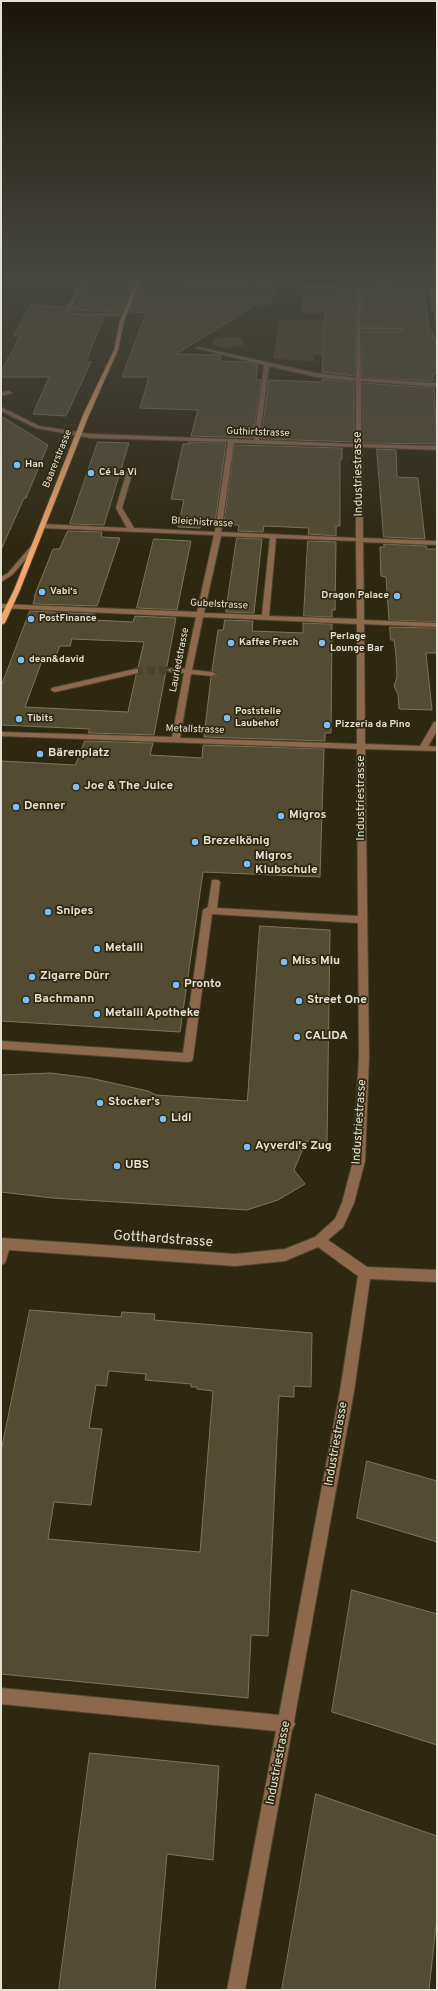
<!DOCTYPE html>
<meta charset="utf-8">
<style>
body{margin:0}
#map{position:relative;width:438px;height:1991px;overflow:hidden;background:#2f2810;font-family:Overpass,sans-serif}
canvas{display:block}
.frame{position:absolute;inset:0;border:2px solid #e4e0d2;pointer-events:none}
</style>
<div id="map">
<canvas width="438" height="1991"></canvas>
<div class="frame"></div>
</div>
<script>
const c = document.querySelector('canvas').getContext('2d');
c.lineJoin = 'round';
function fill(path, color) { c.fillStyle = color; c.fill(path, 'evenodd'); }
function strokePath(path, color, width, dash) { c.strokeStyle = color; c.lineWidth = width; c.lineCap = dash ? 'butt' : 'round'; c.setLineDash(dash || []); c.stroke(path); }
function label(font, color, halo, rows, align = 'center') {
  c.font = font + ' Overpass,sans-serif'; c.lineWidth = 3.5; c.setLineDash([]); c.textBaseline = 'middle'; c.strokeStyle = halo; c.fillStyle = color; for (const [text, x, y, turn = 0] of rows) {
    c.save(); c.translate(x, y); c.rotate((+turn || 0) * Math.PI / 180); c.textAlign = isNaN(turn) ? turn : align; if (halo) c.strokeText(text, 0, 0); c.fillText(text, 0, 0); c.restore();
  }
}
fill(new Path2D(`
 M279,319l66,2 -1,24 -21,-1 -1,11h-8v6l-41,-2z
 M224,337h17l4,8 -21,3 -12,-4 2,-5z`), '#52471e');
const building = new Path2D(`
 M162,279h114l-1,3z
 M372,279l51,1v7l-51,-2z
 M87,283l46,1 -11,28 -51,-2 2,-3h2z
 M141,284l133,4 -3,16h-14l-81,50 42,1 3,1 -1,5 27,1 11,3 -2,15h5l-8,58 -62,-2 7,-26 -58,-2 9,-31h-27l24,-64 -17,-1z
 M304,290l51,1v85l-33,-4 3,-60h-23z
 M373,291l51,1 6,40h3l4,16v26l-4,-1 1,8 -72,-4v-46l40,1 3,-2 -3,-4h-40l1,-34z
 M31,305l35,2 -2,4 8,5 32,1 -18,44 5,1 -25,54 -33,-2 16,-37h-48v-5l19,-36h-6z
 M322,379l32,3v60l-93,-3 8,-59 53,2z
 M362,383l72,5 3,56 -75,-1z
 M1,416l47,29 -22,53h-2l-23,52z
 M98,442l31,1 -25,82 -34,-1z
 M189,442l37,1 -11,81h-14l-1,4 -22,-1 6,-27 -13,-1 12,-55h6z
 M235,445l107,3v11h-2v67h-4v10l-28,-2 1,-6 -45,-2 -1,6 -25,-1 1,-6h-15z
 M377,449l19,1 1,27 21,1 7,61 -41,-2z
 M68,531l34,1 -1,5 19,1 -23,68 -64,-2 2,-7h-1l19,-48h6z
 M237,538l25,1 -8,74 -28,-1z
 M154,539l37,2 -14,69 -40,-2z
 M308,541l28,1 -1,68h-3v7l-28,-1z
 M384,544l42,2 1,3h10v73l-48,-2 -3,-43 -5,-1 -1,-29h4z
 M30,611l65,3 -2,6 40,2 2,-6 41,2 -22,117 -66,-2 2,-4 -89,-4v-38zM72,639l72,3 -6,26 2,5 -4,2 -8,37 -103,-5 18,-49h12l5,-12h10z
 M225,620l28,1 -1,10 51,2v-10l29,1 -1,109h-6v8l-121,-4 7,-60 6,-2 -5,-4 6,-41h5z
 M390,627l47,1v25h-11l6,57 -33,-1 -1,-15 -4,-8 3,-9 -1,-22 -2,-15h-3z
 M85,741l68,2 -3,12 52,3 1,-13 121,4 -4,128 -117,-5 -23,160 -179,-11v-260l74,4z
 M260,926l70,4 -3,212 -21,-1 -12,29 11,14 -27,16 -31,10 -195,-12 -51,-6v-117l50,-2 39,5 58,13 8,4 91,6z
 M30,1310l91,7 1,-5 33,2 -1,6 158,13 -1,54 -17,-1v11l-15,-1 -11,240 -17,-1 -3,63 -247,-24v-222zM109,1371l37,3 -1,6 46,4v3h6v2l16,2 -13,161 -152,-13 6,-37 37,3 11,-76 -13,-1 7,-43 10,1z
 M367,1461l70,20v61l-80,-24z
 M352,1590l85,24v131l-105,-33z
 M90,1753l129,13 -6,94 -46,-6 -12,136h-96z
 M316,1794l121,42v80l-8,74h-147z`);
fill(building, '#534c33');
strokePath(building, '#7c755a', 1);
strokePath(new Path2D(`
 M135,671l36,-1`), '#4a442d', 8, [8, 4]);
const minor = new Path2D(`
 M73,279l285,7v-7h4v7l75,3v2h-3l3,17v13l-2,-1 -6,-29 -67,-2 -2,38 42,1 2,1 -2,1 -42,-1 1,49 76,5v4l-76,-6v63l76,2v4l-75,-3 1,91 74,3v4l-74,-3 1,78 73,3v4l-73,-3 1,120 55,2 14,-24h3v9l-9,15 9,1v4l-72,-2 4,308 -4,104 -11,42 -11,24 -15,13 39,27 70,3v12l-67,-3 -16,112 -60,330 1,3 -3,6 -47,260h-18l49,-259 -275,-27v-16l278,27 61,-324 18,-115 -40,-29 -33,14 -50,5 -226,-16 -4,13 -4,2v-27l234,16 50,-5 30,-12 20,-18 7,-16 11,-42 6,-104 -1,-134 -146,-9 -19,144 -1,3 -4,1 -187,-13v-8l182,12 20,-143 5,-3 4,-27h6l2,2 -3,26 141,8 -1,-167 -356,-13v-4l171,5 12,-64 -13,-1 -4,-2 4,-2 14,1 11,-52 -195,-9v-4l196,8 17,-77 -172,-7 -3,-2 3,-2 85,4 -11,-20 11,-37 3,-2 3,2 -11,37 12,20 81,4 13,-90 -137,-4 -55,-10 -35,-17v-4l38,19 52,8 163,6 10,-75 -68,-17 2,-1 118,26 40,5 1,-89 -271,-8 -17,30 4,2 52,1 2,1 -2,1 -53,-1 -7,-4 17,-31zM269,366l47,11 40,4v63l-97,-4zM234,443l122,4v91l-135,-6zM221,536l49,2 -8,77 -58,-2zM276,538l80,3 1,78 -88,-3zM203,617l154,7v120l-177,-6 11,-64 21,2 4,-2 -4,-2 -20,-2z
 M1,392l8,-1 3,2 -11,3z
 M33,544l5,1 -26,30 -11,7v-5l7,-4z
 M135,669h3v4l-83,19 -4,-2 1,-2z`);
const major = new Path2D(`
 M137,279h4l-17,42 -6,29 -29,65 -69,175 -15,33 -4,2v-9l13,-26 69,-175 31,-65 6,-29z`);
strokePath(minor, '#4c452f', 2);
strokePath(major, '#4c452f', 2);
fill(minor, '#8d684d');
fill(major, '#f3a66c');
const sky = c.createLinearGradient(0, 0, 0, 557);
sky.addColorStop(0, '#1a1609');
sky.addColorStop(0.5, '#474842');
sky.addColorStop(1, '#47484200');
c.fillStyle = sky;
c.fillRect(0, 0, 438, 557);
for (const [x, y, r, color] of [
 [17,465,4,"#79bff8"],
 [91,473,4,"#79bff8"],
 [42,592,4,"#79bff8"],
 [397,596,4,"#79bff8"],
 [31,619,4,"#79bff8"],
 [231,643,4,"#79bff8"],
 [322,643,4,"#79bff8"],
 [21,660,4,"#79bff8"],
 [227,718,4,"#79bff8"],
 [19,719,4,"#79bff8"],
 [327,725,4,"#79bff8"],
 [40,754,4,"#79bff8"],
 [76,787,4,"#79bff8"],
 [16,807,4,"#79bff8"],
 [281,816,4,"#79bff8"],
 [195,842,4,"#79bff8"],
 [247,864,4,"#79bff8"],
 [48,912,4,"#79bff8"],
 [97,949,4,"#79bff8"],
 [284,962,4,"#79bff8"],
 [32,977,4,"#79bff8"],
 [176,985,4,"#79bff8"],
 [26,1000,4,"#79bff8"],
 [299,1001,4,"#79bff8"],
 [97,1014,4,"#79bff8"],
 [297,1037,4,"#79bff8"],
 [100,1103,4,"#79bff8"],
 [163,1119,4,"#79bff8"],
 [247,1147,4,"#79bff8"],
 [117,1166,4,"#79bff8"]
]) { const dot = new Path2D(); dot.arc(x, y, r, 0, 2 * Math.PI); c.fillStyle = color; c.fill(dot); strokePath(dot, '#2f2810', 1.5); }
label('10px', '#e4e0d2', '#2f2810', [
 ["Guthirtstrasse",258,433,2],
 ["Baarerstrasse",58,459,-68],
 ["Bleichistrasse",202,523,3],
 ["Gubelstrasse",219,605,3],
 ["Lauriedstrasse",180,660,-79],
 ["Metallstrasse",195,730,2]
]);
label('bold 10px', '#e4e0d2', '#2f2810', [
 ["Han",25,465],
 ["Cé La Vi",99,473],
 ["Vabi‘s",50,592],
 ["Dragon Palace",389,596,"right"],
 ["PostFinance",39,619],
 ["Perlage",330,637],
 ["Lounge Bar",330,649],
 ["Kaffee Frech",239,643],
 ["dean&david",29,660],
 ["Poststelle",235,712],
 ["Laubehof",235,724],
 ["Tibits",27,719],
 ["Pizzeria da Pino",335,725]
], 'left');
label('12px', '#e4e0d2', '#2f2810', [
 ["Industriestrasse",359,474,-91],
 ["Industriestrasse",362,798,-90],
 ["Industriestrasse",360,1122,-86],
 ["Industriestrasse",337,1444,-80],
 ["Industriestrasse",279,1763,-79]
]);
label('bold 12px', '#e4e0d2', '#2f2810', [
 ["Bärenplatz",48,754],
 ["Joe & The Juice",84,787],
 ["Denner",24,807],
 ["Migros",289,816],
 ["Brezelkönig",203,842],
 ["Migros",255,857],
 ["Klubschule",255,871],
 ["Snipes",56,912],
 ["Metalli",105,949],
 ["Miss Miu",292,962],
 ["Zigarre Dürr",40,977],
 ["Pronto",184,985],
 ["Bachmann",34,1000],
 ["Street One",307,1001],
 ["Metalli Apotheke",105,1014],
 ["CALIDA",305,1037],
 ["Stocker's",108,1103],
 ["Lidl",171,1119],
 ["Ayverdi's Zug",255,1147],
 ["UBS",125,1166]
], 'left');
label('14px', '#e4e0d2', '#2f2810', [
 ["Gotthardstrasse",163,1240,4]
]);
</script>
